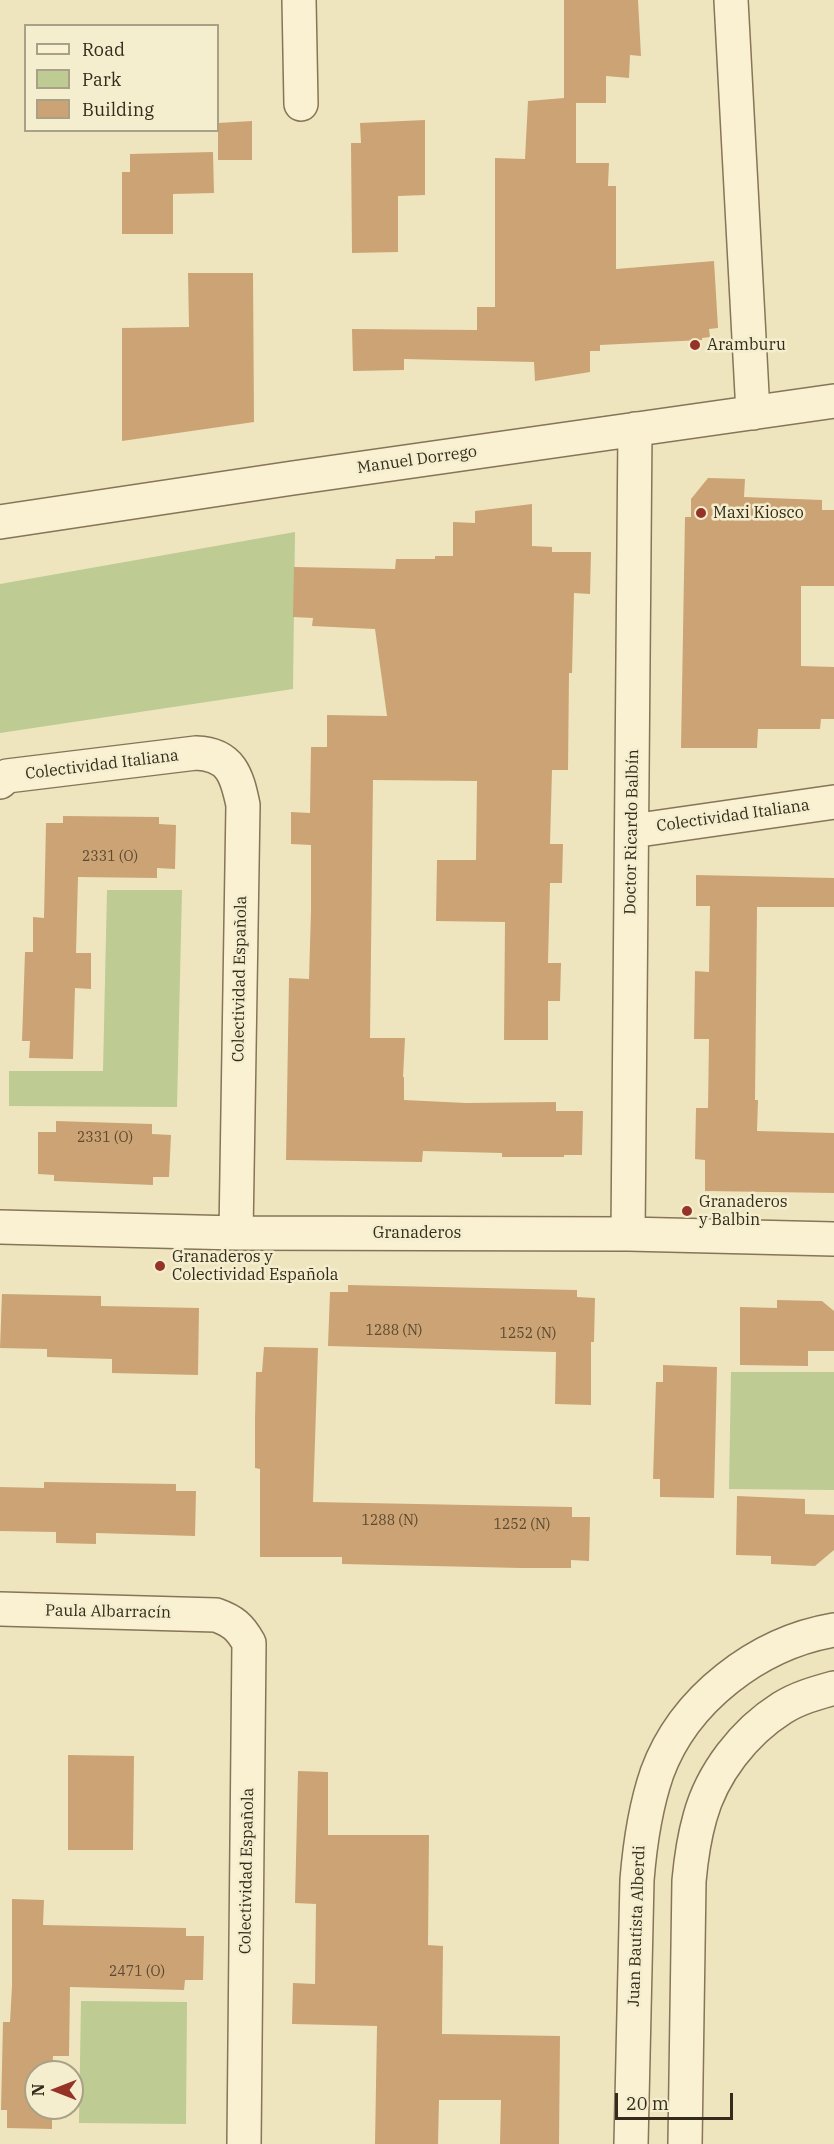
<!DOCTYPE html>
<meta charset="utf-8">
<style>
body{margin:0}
#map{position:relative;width:834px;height:2144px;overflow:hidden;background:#eee5bf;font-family:"IBM Plex Serif",serif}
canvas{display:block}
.legend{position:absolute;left:24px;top:24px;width:195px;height:108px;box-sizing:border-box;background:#f5eece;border:2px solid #a8a087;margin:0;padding:8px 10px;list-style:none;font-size:18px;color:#352b1c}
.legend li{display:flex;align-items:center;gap:12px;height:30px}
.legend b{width:30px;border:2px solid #a8a087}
.north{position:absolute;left:24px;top:2060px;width:60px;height:60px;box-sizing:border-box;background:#f5eece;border:2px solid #a8a087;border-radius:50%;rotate:270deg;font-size:16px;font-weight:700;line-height:24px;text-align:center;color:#352b1c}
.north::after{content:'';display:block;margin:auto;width:21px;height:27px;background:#953327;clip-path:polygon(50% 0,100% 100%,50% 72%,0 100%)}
.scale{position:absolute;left:615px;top:2093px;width:118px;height:27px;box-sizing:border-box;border:3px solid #352b1c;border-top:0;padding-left:8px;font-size:18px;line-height:21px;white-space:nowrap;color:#352b1c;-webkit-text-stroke:4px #f5eece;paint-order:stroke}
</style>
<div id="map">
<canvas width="834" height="2144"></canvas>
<ul class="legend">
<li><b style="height:8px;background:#f9f1d2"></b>Road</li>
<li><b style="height:16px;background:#becb93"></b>Park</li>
<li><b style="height:16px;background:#cca374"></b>Building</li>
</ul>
<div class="north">N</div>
<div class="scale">20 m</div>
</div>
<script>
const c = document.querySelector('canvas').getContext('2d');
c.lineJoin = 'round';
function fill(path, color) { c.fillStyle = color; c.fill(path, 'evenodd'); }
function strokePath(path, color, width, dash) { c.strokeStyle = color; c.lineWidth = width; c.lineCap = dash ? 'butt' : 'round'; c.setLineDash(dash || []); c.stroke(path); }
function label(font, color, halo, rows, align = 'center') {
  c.font = font + ' "IBM Plex Serif",serif'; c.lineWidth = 5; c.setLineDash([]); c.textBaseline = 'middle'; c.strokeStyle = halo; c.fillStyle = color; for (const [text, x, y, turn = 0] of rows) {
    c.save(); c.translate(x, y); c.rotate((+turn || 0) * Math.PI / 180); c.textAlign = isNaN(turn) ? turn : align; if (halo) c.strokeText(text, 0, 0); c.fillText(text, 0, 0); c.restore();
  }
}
fill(new Path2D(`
 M295,532l-2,157 -293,44v-149z
 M107,890h75l-5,217 -168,-1v-35h94z
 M731,1372h103v118l-105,-1z
 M81,2001l106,1 -1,122 -107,-1z`), '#becb93');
fill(new Path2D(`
 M564,0h74l3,56 -11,-1 -1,23 -23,-2v27h-30v60h33l-1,23h8v83l98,-8 4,67 -9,1 1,8 -8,1v2l-102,5v6h-10v21l-55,9 -1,-19 -130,-3v11l-51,1 -1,-42 125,1v-23h18v-149l30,1 3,-58 36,-3z
 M425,120v75l-27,1v56l-46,1 -1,-110h10l-1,-20z
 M252,121v39h-34v-37z
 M213,152l1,41 -41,1v40h-51v-62h8v-18z
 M188,273h65l1,149 -132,19v-113l67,-1z
 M708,478l37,1 -1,18 78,3v10h12v76h-33v80l33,1v52h-13l-1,10h-62l-1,19h-76l4,-231h6v-18z
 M532,504v42l20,1v5h39l-1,42 -16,-1 -2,80h-3l-1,97h-16l-2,74h13l-1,39h-12l-2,80h13l-1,38h-12v39h-44l1,-118 -69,-1 1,-61h39l1,-79 -104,-1 -3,258h35l-2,39h1v23l62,3 90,-1v9h27l-1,44h-18v2h-62v-4l-79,-2 -1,11 -136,-2 3,-182 20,1 2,-68v-66l-20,-1v-32l19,1 1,-66h16v-32l60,1 -12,-87 -63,-3 1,-8 -20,-1 1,-50 101,2 1,-10h39v-3h18v-34l22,1v-12z
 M63,816l96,1v7l17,1 -1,44 -18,-1v10l-79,-1 -2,76h15v36l-16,-1 -2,71 -44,-1 1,-17h-8l3,-89h8v-35l11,1 2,-95h17z
 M696,875l138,3v29h-77l-2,193h3l-1,31 77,2v60l-129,-2v-31l-10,-1 1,-51h12l1,-69h-15l1,-68 14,1 1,-66h-14z
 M56,1121l96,3v10l19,1 -2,42h-16v8l-99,-4v-6l-16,-1v-42h18z
 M348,1285l229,5v7l18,1 -1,44h-3v63l-36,-1 1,-52 -228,-6 2,-54h18z
 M2,1294l99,2v10l98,2 -1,67 -86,-2v-14l-65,-2v-8l-47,-1z
 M777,1300l45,1 12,10v40h-26v15l-68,-1v-58l37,1z
 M264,1347l54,1 -5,154 259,5v10h18l-1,44 -18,-1v8h-50l-179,-4v-7h-82v-88l-5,-1v-48l1,-48h6z
 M663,1365l54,2 -3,131 -54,-1v-18h-7l3,-97h7z
 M44,1482l132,2v7h20l-1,45 -99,-3v11l-40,-1v-11l-56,-1v-44l44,1z
 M737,1496l68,3v15l29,1v35l-19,16 -44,-2v-8l-35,-1z
 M68,1755l66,1 -1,94h-65z
 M298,1771l30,1v63h101l-1,110 15,1 -1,88 118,2 -1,108h-59l1,-44h-62l-1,44h-63l2,-118 -85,-2 1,-41 22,1 1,-80 -21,-1z
 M12,1899l32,1 -1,25 143,3v8h18l-1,44h-18l-1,10 -114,-3 -1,69h-16l-1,16h-16v36h16v21l-45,-1v-18h-6l2,-88h7l2,-36z`), '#cca374');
const minor = new Path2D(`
 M299,0l2,104
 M731,0l22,413
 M0,522l293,-44 541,-77
 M0,782l7,-6 189,-23c35,1 41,23 47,52l-7,428
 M632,831l202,-29
 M0,1227l236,6 392,1 206,5
 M628,1234l7,-805
 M0,1609l216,6c17,6 24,12 33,28l-5,501
 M631,2144l6,-264c3,-37 8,-72 20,-107 27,-74 101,-130 177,-143
 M685,2144l4,-263c2,-22 5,-43 11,-64 12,-44 44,-85 82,-109 16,-10 34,-15 52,-20`);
strokePath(minor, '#867557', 36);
strokePath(minor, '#f9f1d2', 33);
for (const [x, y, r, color] of [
 [695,345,6,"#953327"],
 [701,513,6,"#953327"],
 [687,1211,6,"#953327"],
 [160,1266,6,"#953327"]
]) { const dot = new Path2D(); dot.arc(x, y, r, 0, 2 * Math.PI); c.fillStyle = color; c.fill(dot); strokePath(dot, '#f5eece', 2); }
label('14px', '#5b4932', null, [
 ["2331 (O)",110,857],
 ["2331 (O)",105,1138],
 ["1288 (N)",394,1331],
 ["1252 (N)",528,1334],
 ["1288 (N)",390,1521],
 ["1252 (N)",522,1525],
 ["2471 (O)",137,1972]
]);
label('16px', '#352b1c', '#f5eece', [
 ["Aramburu",707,345],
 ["Maxi Kiosco",713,513],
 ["Granaderos",699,1202],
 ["y Balbin",699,1220],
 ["Granaderos y",172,1257],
 ["Colectividad Española",172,1275]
], 'left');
label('16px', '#352b1c', '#f5eece', [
 ["Manuel Dorrego",417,460,-8],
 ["Colectividad Italiana",102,765,-7],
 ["Colectividad Italiana",733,816,-8],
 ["Doctor Ricardo Balbín",632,832,-89],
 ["Colectividad Española",240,979,-89],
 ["Granaderos",417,1233],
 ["Paula Albarracín",108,1612,1],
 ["Colectividad Española",247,1871,-89],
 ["Juan Bautista Alberdi",637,1926,-88]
]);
</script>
